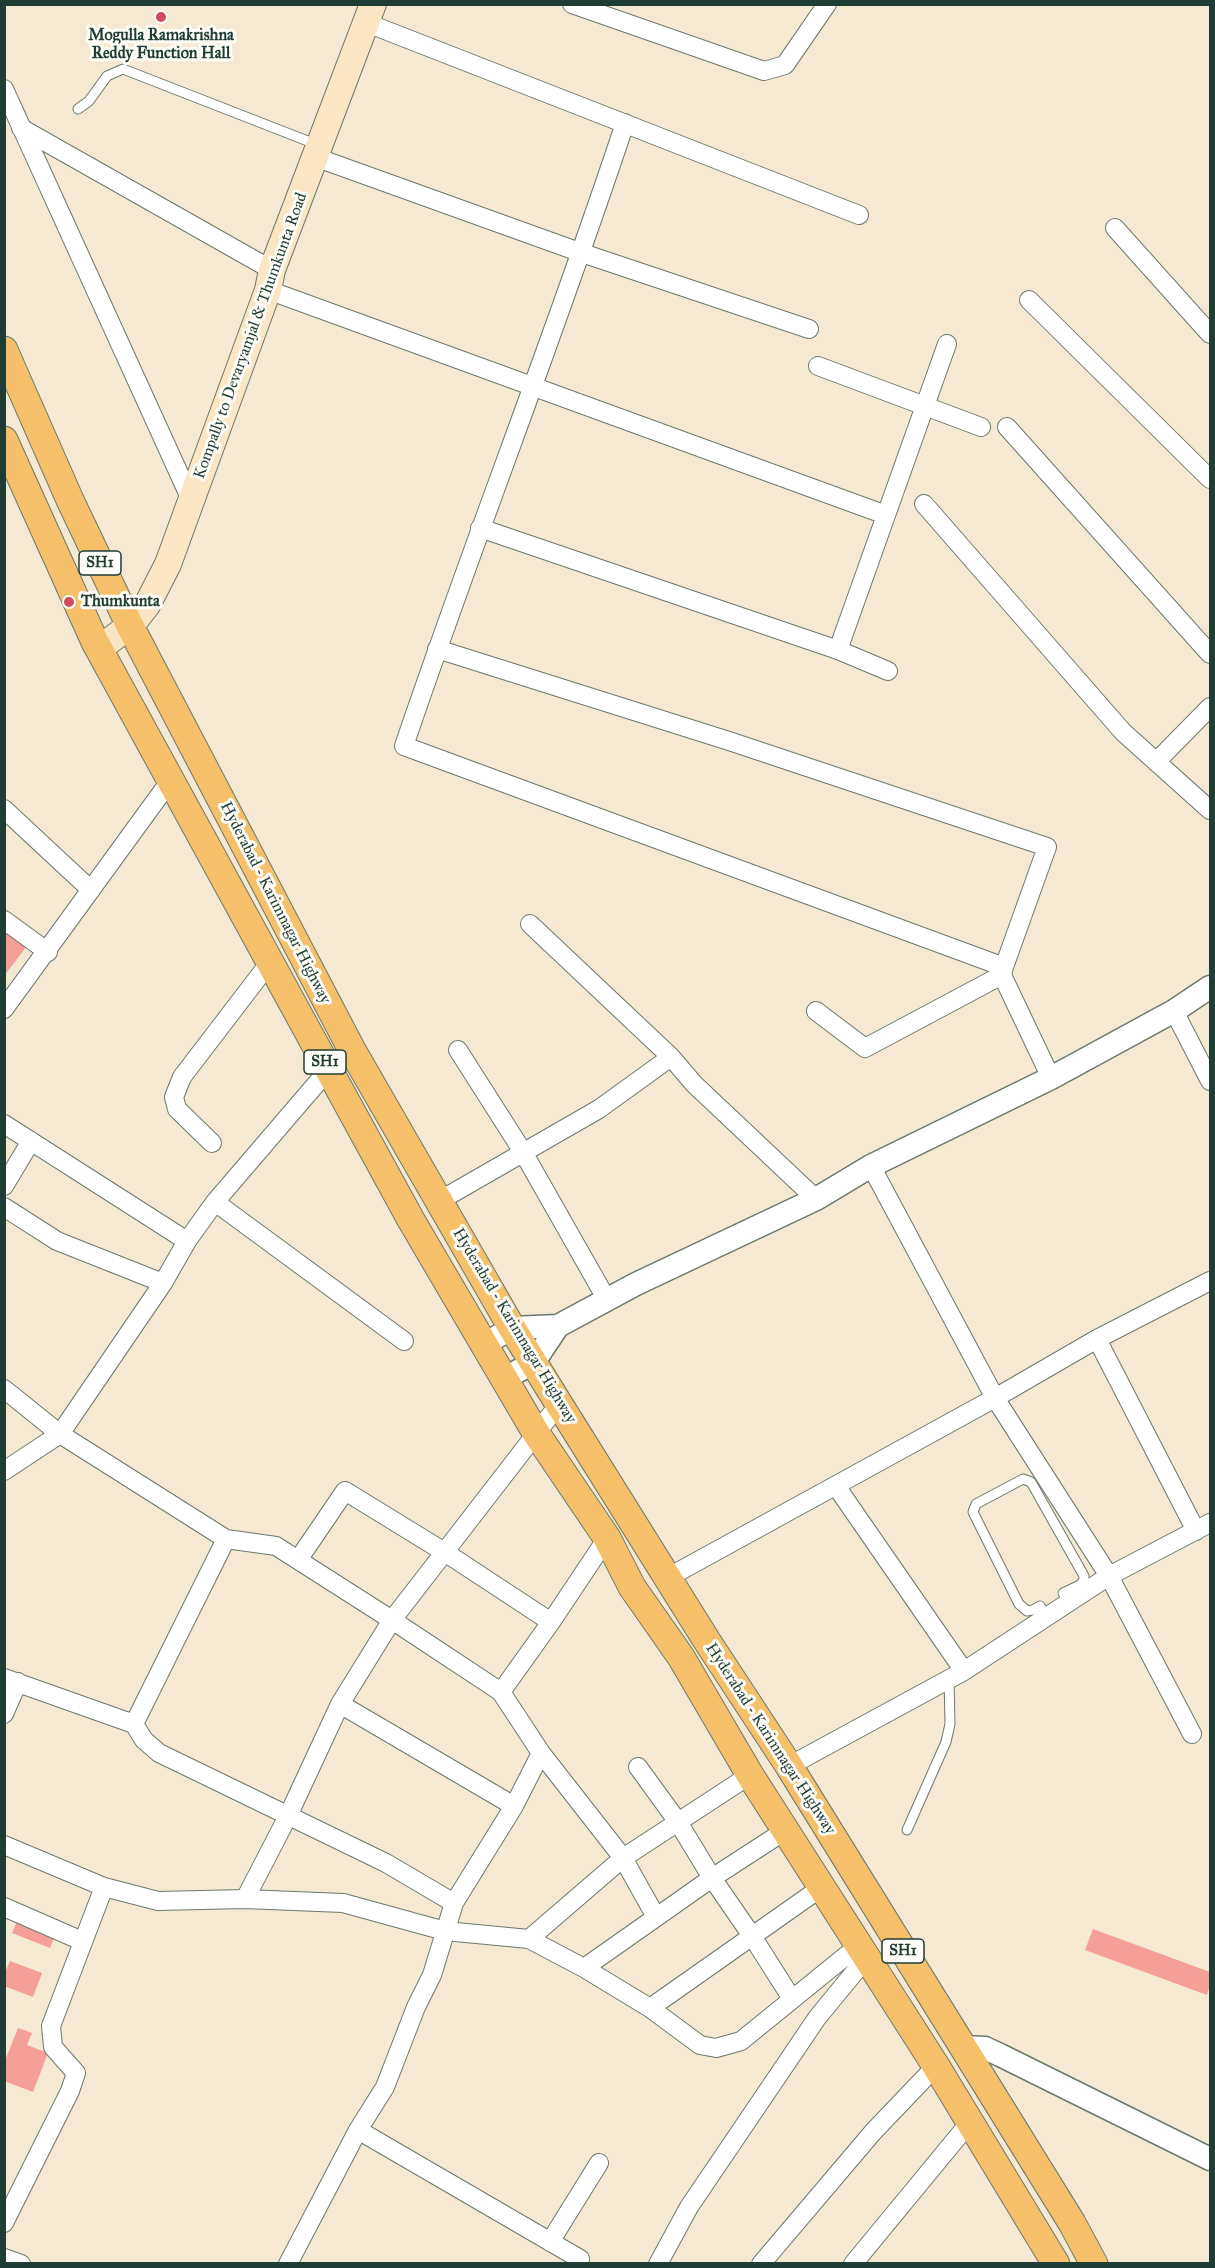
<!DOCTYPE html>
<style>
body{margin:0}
#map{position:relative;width:1215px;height:2268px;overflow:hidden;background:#f5e9d3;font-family:"IM FELL Great Primer",serif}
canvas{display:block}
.frame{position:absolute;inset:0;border:6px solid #1f3d34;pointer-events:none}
</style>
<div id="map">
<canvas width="1215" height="2268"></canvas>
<div class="frame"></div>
</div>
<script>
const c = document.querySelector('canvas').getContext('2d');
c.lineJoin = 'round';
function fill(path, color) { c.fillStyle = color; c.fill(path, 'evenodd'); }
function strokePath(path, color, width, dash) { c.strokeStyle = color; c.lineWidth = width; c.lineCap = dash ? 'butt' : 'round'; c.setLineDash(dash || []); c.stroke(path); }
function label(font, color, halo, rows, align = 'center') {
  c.font = font + ' "IM FELL Great Primer",serif'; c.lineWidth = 6; c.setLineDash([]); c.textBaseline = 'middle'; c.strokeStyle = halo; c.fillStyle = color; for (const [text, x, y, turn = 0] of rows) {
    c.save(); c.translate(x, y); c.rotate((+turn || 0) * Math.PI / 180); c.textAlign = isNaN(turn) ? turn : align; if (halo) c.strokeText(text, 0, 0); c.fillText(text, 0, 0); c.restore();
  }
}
fill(new Path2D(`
 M4,929l23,17 -23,30z
 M17,1921l38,14 -5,13 -38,-15z
 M1093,1929l117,43v13l-3,10 -122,-45z
 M10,1961l32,12 -9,24 -29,-11v-11z
 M18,2028l14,5 -5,12 21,8 -15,39 -29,-11v-18z`), '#f4a097');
const service = new Path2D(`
 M78,109l11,-8 18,-25 16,-7 195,76
 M1047,1617l-7,-11 -7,4 -6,1 -8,-7 -46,-92 3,-8 47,-25 8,3 53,94v4l-4,5 -17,8 5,10
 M907,1830l39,-88 4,-18 -1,-45`);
const minor = new Path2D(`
 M572,4l192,67 21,-6 42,-61
 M367,23l492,192
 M4,89l188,413
 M625,123c-69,209 -150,414 -221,623l600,221 -2,8 -137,73 -49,-37
 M21,128l251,142
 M315,157l267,96 227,76
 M1115,228l95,106
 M268,290l618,225
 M1029,300l181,179
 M818,366l163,61
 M1007,427l203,227
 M924,504l199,228 87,78
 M480,528l358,122 50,21
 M437,649l292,92 318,106 -43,120
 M838,650l109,-306
 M1156,762l54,-55
 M4,809l87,81
 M4,920l44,32
 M530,924l141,133
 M1002,975l49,103
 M4,1009l166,-228
 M1174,1011l36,70
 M458,1050l65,102 84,148
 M4,1124l183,117
 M212,1143l-35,-34 -3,-12 8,-20 88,-115
 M4,1186l27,-45
 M439,1201l160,-92 72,-52 23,27 122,115
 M215,1202l189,139
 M4,1207l53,34 106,42
 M1097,1339l99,192
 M4,1389l56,45 166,105 50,7 116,74 109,72 40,61 82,105 33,59
 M4,1471l56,-37 103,-151 24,-42 28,-39 114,-133
 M836,1486l128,185
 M298,1560l47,-69 101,62 105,69
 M667,1578l328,-180 102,-59 113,-58
 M4,1678l130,46 10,16 15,13 227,110 68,40 -22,72 -16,32 -31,80 -27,43 -70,134
 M501,1692l50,-70 56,-84
 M340,1704l174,102 27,-53
 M4,1714l14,-32
 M134,1724l92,-185
 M1192,1734l-83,-158 101,-53
 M789,1766l175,-95 145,-95 -114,-178 -124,-232
 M638,1767l40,55 34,56 40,58 40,63
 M4,1845l100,42 54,14 87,-2 98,4 102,28 84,8 55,29 66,40 50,37 16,3 25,-7 117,-95
 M245,1899l43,-83 52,-112 52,-84 167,-216
 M454,1903l60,-97
 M4,1907l78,34
 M529,1939l94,-81 127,-83
 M584,1968l128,-90 74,-48
 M650,2008l172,-121
 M358,2130l222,129
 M4,2223l66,-132 6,-18 -23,-26 -2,-21 53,-139
 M550,2242l49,-79
 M4,2258l17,6
 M658,2264l31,-57 128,-189 50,-61
 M761,2264l112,-132 63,-66
 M853,2264l117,-142`);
const tertiary = new Path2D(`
 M483,1345l29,-17 46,-2 78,-42 180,-85 55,-33 180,-88 123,-67 36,-24
 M504,1379l30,-17 24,-36
 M962,2047l23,1 15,7 210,104`);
const secondary = new Path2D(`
 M99,649l34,-26 14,-18 21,-41 100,-274 4,-20 101,-266`);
const primary = new Path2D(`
 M4,350l66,150 60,126 222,424 160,278 47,76 148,237 82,125 283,457 22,41
 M4,440l91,202 316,578 125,213 71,105 25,49 49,70 69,118 186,291 120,198`);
strokePath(service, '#6a796c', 11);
strokePath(minor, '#6a796c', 20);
strokePath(tertiary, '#6a796c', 25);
strokePath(secondary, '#6a796c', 28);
strokePath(primary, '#6a796c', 29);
strokePath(service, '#fff', 9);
strokePath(minor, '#fff', 18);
strokePath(tertiary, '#fff', 22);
strokePath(secondary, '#fbe6c4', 26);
strokePath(primary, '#f6c06b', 27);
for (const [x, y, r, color] of [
 [161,17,6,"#d1495b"],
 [69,602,6,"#d1495b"]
]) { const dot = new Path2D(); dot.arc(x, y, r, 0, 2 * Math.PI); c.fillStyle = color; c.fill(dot); strokePath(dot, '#fdfcf7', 2); }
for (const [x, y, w] of [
 [100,563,42],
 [325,1062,42],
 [903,1951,42]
]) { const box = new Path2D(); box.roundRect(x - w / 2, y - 12, w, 24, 4.5); c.fillStyle = '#fdfcf7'; c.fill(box); strokePath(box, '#1f3d34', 1.5); }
label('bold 15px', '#1f3d34', null, [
 ["SH1",100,563],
 ["SH1",325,1062],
 ["SH1",903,1951]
]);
label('bold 16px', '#1f3d34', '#fdfcf7', [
 ["Mogulla Ramakrishna",161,36],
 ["Reddy Function Hall",161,54],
 ["Thumkunta",81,602,"left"]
]);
label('16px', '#1f3d34', '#fdfcf7', [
 ["Kompally to Devaryamjal & Thumkunta Road",251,336,-70],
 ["Hyderabad - Karimnagar Highway",275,903,63],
 ["Hyderabad - Karimnagar Highway",514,1326,59],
 ["Hyderabad - Karimnagar Highway",770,1739,57]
]);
</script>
